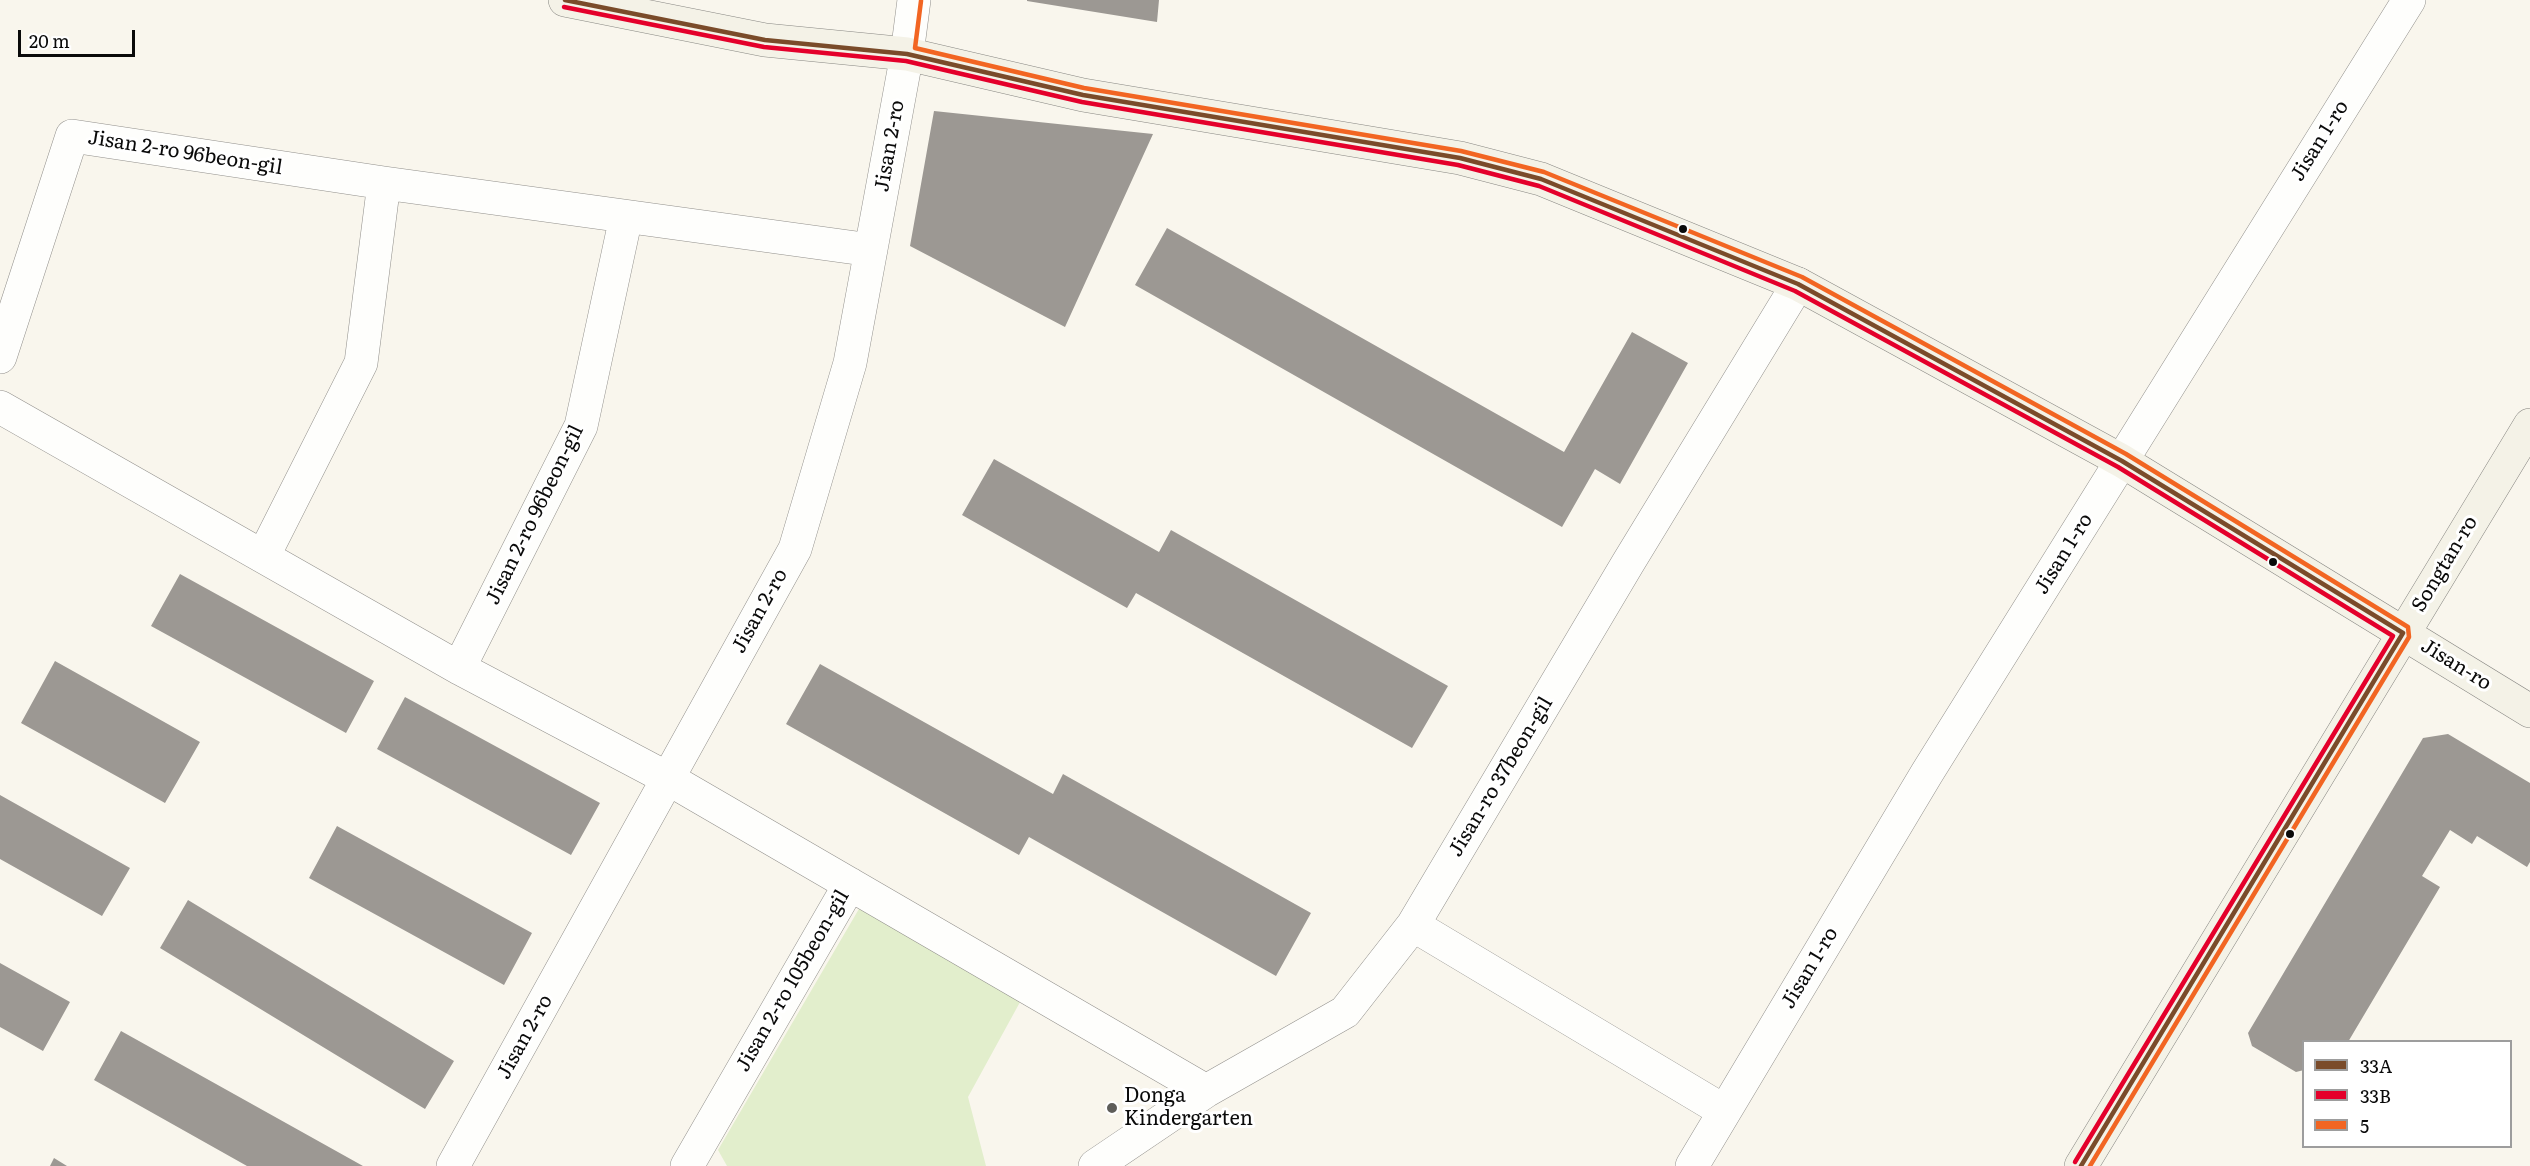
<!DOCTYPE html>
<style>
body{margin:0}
#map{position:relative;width:2530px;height:1166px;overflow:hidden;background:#f9f6ed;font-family:Literata,serif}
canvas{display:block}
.legend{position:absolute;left:2302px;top:1040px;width:210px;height:108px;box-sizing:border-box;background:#fff;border:2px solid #9d9d9d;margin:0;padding:8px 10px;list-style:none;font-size:18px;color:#0a0a0a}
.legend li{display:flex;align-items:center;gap:12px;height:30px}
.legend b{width:30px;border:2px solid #9d9d9d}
.scale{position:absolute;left:18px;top:30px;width:117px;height:27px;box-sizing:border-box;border:3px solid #0a0a0a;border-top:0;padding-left:8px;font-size:18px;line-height:21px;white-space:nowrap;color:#0a0a0a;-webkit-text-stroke:4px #fff;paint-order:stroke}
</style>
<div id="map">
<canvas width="2530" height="1166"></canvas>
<ul class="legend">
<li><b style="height:8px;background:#7a4b2a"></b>33A</li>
<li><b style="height:8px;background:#e4002b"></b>33B</li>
<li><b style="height:8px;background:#f26522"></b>5</li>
</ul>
<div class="scale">20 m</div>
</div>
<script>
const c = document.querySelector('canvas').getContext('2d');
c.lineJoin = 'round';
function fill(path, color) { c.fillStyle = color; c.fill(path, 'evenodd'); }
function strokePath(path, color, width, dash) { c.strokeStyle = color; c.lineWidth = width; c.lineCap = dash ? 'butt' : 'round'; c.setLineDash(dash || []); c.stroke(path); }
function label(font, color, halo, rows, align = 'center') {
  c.font = font + ' Literata,serif'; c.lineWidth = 6; c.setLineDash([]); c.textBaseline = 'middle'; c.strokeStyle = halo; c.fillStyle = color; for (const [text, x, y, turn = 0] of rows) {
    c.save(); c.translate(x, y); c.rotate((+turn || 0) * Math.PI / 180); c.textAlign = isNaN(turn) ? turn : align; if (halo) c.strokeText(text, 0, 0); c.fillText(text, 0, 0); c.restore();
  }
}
fill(new Path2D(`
 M863,902l162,91 -57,104 18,69h-259l-9,-16z`), '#e2eecc');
fill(new Path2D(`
 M1027,0h132l-2,22 -130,-21z
 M934,111l219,23 -88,193 -155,-81z
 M1167,228l397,224 68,-120 56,31 -68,121 -25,-15 -33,58 -427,-242z
 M994,459l165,93 12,-22 277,156 -36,62 -276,-155 -9,15 -165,-93z
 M180,574l194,107 -28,52 -195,-107z
 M55,661l145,81 -35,61 -144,-80z
 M820,664l233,130 10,-20 248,139 -35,63 -247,-139 -10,18 -233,-131z
 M405,697l195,106 -29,52 -194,-106z
 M2448,734l82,49v79l-3,5 -50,-31 -5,8 -22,-14 -28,46 18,11 -92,155h-44v28l-8,2 -44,-26 -4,-13 175,-295z
 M0,795l130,73 -28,48 -102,-57z
 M337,826l195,107 -28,52 -195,-107z
 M188,900l266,161 -29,48 -265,-161z
 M0,963l70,39 -27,49 -43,-24z
 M121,1031l242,135h-116l-153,-86z
 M54,1158l13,8h-17z`), '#9c9893');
const street = new Path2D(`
 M0,357l72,-221 312,47 487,67
 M0,407l459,261 208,110 539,313
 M264,555l97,-192 23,-180
 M459,668l122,-242 45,-209
 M1413,925l311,186
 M453,1166l342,-617 55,-186 57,-309 7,-54
 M687,1166l163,-282
 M1095,1166l111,-75 139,-79 68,-87 215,-362 170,-279
 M1692,1166l235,-393 482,-773`);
const secondary = new Path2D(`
 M565,0l200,40 142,14 176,41 377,63 81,21 257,105 324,177 408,250
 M2081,1166l449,-741`);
strokePath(street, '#92908c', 34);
strokePath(secondary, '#888783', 34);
strokePath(street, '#fefefc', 33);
strokePath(secondary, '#f4f2e7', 33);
strokePath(new Path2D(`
 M565,0l200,40 142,14 176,41 377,63 81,21 257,105 324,177 281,172 -322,533`), '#7a4b2a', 4.5);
strokePath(new Path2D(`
 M564,7l200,40 142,14 176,41 376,63 81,21 256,105 323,176 275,169 -318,526`), '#e4002b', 4.5);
strokePath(new Path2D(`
 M921,1l-6,47 169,40 377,63 83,21 258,105 324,177 282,173 1,10 -319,529`), '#f26522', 4.5);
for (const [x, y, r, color] of [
 [1683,229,5,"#0a0a0a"],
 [2273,562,5,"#0a0a0a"],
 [2290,834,5,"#0a0a0a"],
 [1112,1108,6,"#5e5d59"]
]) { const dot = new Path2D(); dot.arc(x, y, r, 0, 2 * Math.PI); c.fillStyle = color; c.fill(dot); strokePath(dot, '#fff', 2); }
label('20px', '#0a0a0a', '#fff', [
 ["Jisan 1-ro",2320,141,-58],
 ["Jisan 2-ro",890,146,-80],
 ["Jisan 2-ro 96beon-gil",185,153,9],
 ["Jisan 2-ro 96beon-gil",535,515,-64],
 ["Jisan 1-ro",2064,554,-58],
 ["Songtan-ro",2445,564,-59],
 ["Jisan 2-ro",760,611,-61],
 ["Jisan-ro",2456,665,32],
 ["Jisan-ro 37beon-gil",1501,777,-59],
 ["Jisan 1-ro",1810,968,-59],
 ["Jisan 2-ro 105beon-gil",793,981,-60],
 ["Jisan 2-ro",525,1037,-61]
]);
label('20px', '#0a0a0a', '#fff', [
 ["Donga",1124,1096],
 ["Kindergarten",1124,1119]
], 'left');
</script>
